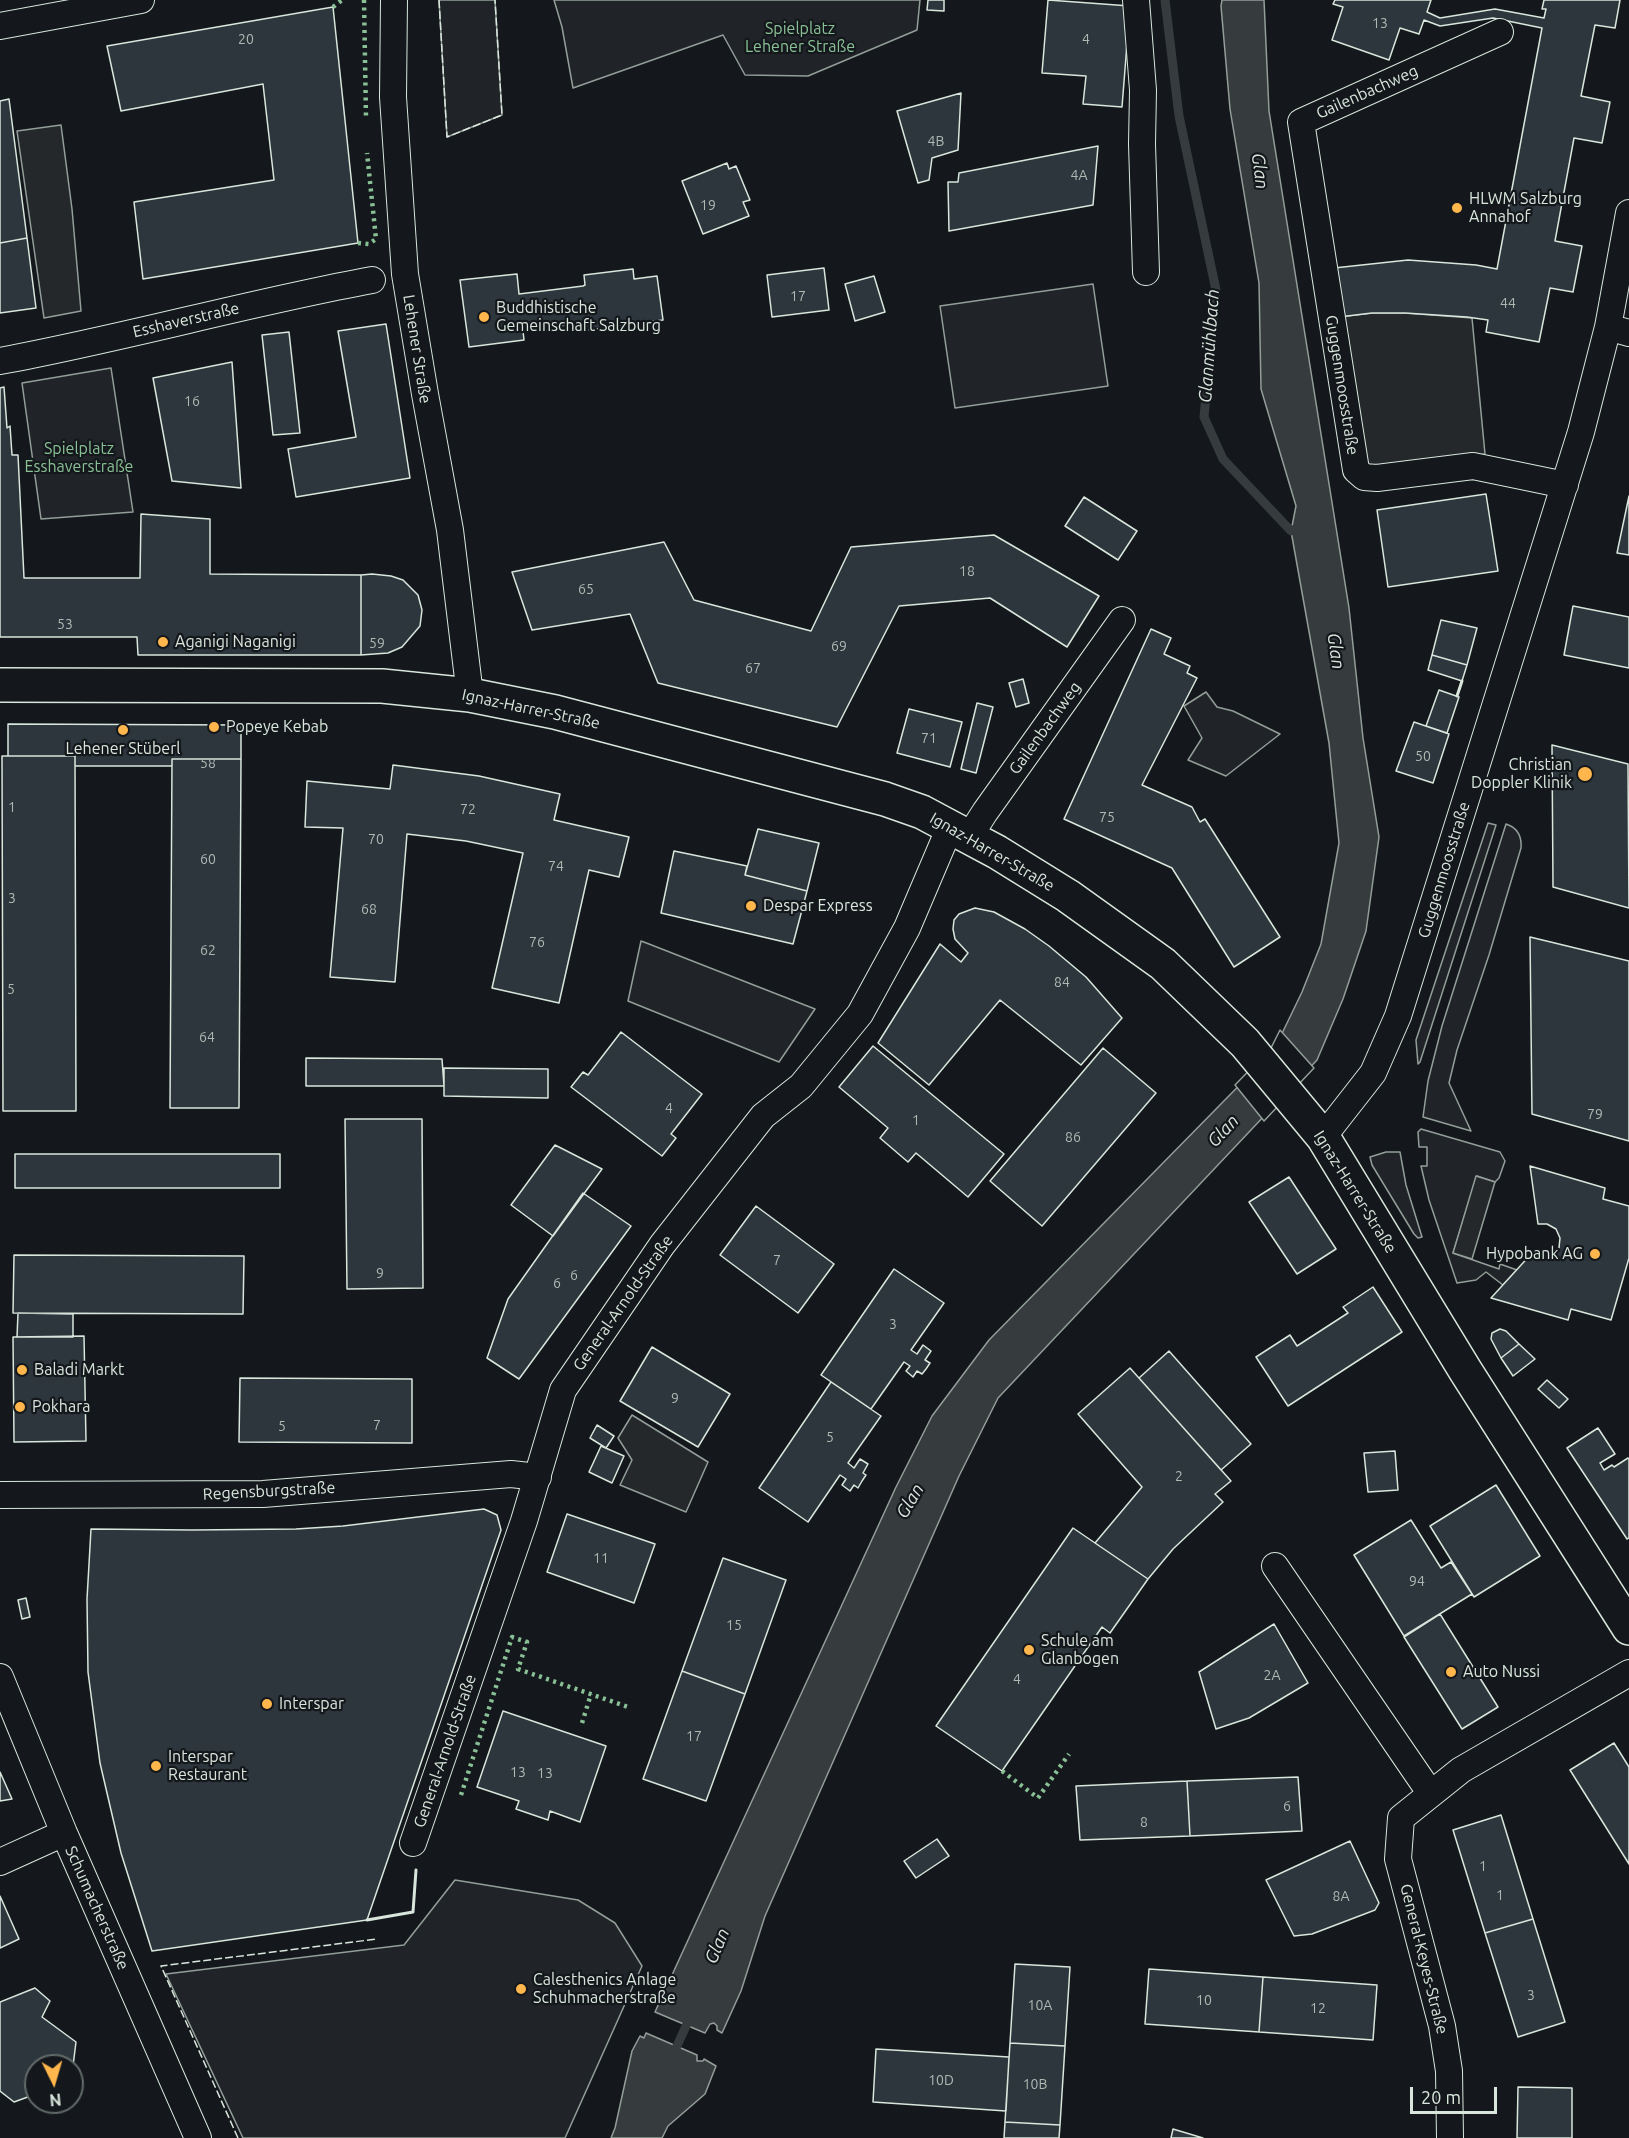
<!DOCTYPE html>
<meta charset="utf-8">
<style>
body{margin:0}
#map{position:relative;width:1629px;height:2138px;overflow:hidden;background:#14181c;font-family:Ubuntu,sans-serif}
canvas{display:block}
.north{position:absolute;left:24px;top:2054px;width:60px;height:60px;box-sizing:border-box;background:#14181c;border:2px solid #626a69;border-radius:50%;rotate:175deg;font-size:16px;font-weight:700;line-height:24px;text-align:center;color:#d8e6dc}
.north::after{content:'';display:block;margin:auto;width:21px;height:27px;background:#ffb74d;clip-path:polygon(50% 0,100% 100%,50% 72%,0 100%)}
.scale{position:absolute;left:1410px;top:2087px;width:87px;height:27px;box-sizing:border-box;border:3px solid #d8e6dc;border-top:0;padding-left:8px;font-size:18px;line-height:21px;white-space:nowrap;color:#d8e6dc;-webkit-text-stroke:4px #14181c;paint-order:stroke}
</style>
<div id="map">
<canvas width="1629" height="2138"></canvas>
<div class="north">N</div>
<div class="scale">20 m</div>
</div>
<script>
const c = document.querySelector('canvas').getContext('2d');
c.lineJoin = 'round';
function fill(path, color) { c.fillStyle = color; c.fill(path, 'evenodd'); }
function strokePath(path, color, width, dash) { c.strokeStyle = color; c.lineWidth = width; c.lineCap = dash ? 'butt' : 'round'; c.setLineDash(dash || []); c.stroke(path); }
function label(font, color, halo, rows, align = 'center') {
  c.font = font + ' Ubuntu,sans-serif'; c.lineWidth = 4.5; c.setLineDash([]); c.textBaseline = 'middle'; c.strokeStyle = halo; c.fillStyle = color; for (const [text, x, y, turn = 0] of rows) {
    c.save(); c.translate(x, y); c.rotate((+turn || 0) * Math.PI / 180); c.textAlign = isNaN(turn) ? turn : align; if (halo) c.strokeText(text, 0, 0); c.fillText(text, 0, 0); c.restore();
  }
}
const green = new Path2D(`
 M439,0h56l7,115 -55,22z
 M554,0h366l-3,30 -109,46 -63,-1 -22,-40 -150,53 -11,-61z
 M1093,284l15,102 -153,22 -15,-102z
 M111,368l22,144 -92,7 -19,-136z
 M1206,692l11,15 16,4 47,23 -54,42 -38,-16 14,-22 -18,-32z
 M1488,823l8,2 -76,237 -2,2 -2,-24z
 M1506,824c12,4 16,12 15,24l-32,107 -32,95 -8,33 22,48 -48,-14 5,-36 14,-55z
 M641,941l8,3 166,65 -36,53 -151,-61z
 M1421,1129l79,23 5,9 -6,17 -4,4 -18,-6 -24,77 46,16 1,-5 17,6 -14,15 -17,-13 -10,8 -19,3 -28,-83 -8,-34h6v-19h-8l-1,-15z
 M1386,1152h14l6,33 16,52 -4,1 -4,-4 -42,-69 -2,-8z
 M455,1880l123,20 37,23 27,43 -77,172h-322l-77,-164 238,-29z`);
fill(green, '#202428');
strokePath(green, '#939e99', 1.5);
const parking = new Path2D(`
 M61,125l11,84 9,102 -37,7 -27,-187z
 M1372,313h33l67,5 13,136 -121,16 -25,-153z
 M1476,1176l19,6 -23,77 -19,-6z
 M632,1415l76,47 -22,50 -66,-27 12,-25 -14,-22z`);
fill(parking, '#24282b');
strokePath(parking, '#939e99', 1.5);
const water = new Path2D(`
 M1222,0h42l5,111 80,497 14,130 16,99 -13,94 -23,68 -26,61 -319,338 -39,78 -194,440 -24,75 -19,42 -5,-3v-4l-3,-3 -4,1 -5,9 -50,-21 241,-525 36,-71 57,-76 285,-290 28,-58 19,-48 18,-101 -10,-100 -38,-212 5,-25 -35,-117 -2,-106 -29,-174 -9,-103z
 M646,2033l51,22v6h6l1,-2 12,7 -11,28 -37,32 -6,12h-51l4,-10 17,-77 8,-15 4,2z`);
fill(water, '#363b3e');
strokePath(water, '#939e99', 1.5);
const pier = new Path2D(`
 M1280,1030l34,38 -50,53 -29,-36 36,-37z`);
fill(pier, '#14181c');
strokePath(pier, '#939e99', 1.5);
strokePath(new Path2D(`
 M1165,0l14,116 37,174 -12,127 19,42 68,72 11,-5
 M672,2057l19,-42`), '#363b3e', 9);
const building = new Path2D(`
 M928,0h16v11l-17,-1z
 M1048,0l82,6 -8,101 -39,-3 3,-28 -44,-3z
 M1335,0h96l-4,12 13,6 55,-9 49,9 2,-9h-4l2,-9h76l-5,28 -20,-3 -14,71 29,6 -8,41 -28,-5 -19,103 27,5 -9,46 -23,-4 -11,54 -53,-10 2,-12 -21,-3 -62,-4h-33l-33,4 -5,-49 74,-8 68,5 21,4 45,-241 -49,-10 -53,8 -16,-6 -5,14 -19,-6 -11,32 -57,-20 11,-33 -10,-3z
 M333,7l25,236 -215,36 -9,-77 140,-22 -11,-96 -142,27 -14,-65z
 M961,93l-3,57 -26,8 -3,22 -11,3 -21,-72z
 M9,99l18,139 -27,5v-142z
 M1098,146l-5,59 -144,26 -1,-49h10l1,-9z
 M727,163l2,6 7,-3 14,34 -7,2 6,14 -46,18 -21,-53z
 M27,238l9,70 -36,5v-70z
 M824,268l5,42 -57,7 -5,-42z
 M633,269l1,10 23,-3 6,44 -74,10 -1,-8 -65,9 1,9 -55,7 -9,-67 57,-6 2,20 64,-8 2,-1 -1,-10z
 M874,276l11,36 -30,9 -10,-37z
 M386,324l24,154 -114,19 -8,-48 68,-12 -18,-106z
 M289,332l11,101 -27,2 -11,-100z
 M232,362l9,126 -69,-7 -19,-103z
 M4,387l3,41 3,-2 2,29h6l6,123h116l1,-64 69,5v55l151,1v80h-223l-1,-18h-137v-249z
 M1486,494l12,77 -110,16 -11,-77z
 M1629,496v59l-12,-2z
 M1084,497l53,34 -19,29 -53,-34z
 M994,535l105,61 -32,51 -77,-49 -91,8 -62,121 -179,-44 -28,-69 -98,16 -20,-58 152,-30 30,58 117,31 40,-84z
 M372,574l19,2 12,4 15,15 4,15 -2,16 -18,21 -14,6 -27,2v-80z
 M1573,606l56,11v51l-65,-13z
 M1441,620l36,8 -10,37 -35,-10z
 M1151,629l20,9 -7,16 26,12 -3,7 10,5 -55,107 50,22 8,15 5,-3 75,118 -46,30 -62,-99 -108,-49z
 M1432,655l35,10 -5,16 -34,-11z
 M1023,679l6,24 -13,4 -7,-24z
 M1439,690l20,7 -12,36 -21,-7z
 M977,703l16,4 -17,66 -15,-4z
 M909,709l53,13 -12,45 -53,-14z
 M1414,722l35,12 -16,49 -37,-12z
 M8,724l233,1v34h-69v7h-97v-10h-67z
 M1552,745l76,19 1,144 -76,-21z
 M2,756h73l1,355h-73z
 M172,759h69l-2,349h-69z
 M393,765l86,11 81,18 -6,26 75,17 -10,40 -30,-7 -30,133 -67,-15 31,-135 -57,-12 -59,-7 -12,148 -65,-5 13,-149 -38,-1 2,-46 83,8z
 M758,829l61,14 -12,48 -62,-16z
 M674,851l73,15 -2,9 62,16 -14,53 -132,-31z
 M975,908l19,4 31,17 24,17 37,31 36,41 -41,47 -81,-65 -71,85 -51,-42 62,-99 21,18 7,-9 -13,-14 -2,-10 1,-9 5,-6z
 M1530,937l99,24v180l-97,-27z
 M621,1032l81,62 -31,40 5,4 -14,18 -91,-69 12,-15 5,3z
 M873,1046l131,108 -36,43 -52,-44 -8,9 -28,-24 8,-10 -49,-41z
 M1103,1048l53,45 -114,133 -52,-45z
 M306,1058l136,1 2,27h-138z
 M444,1068l104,1v29l-104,-2z
 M345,1119h77l1,169 -76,1z
 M555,1145l47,24 -49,67 -42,-31z
 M15,1154h265v34h-265z
 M1530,1166l75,22 -2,11 26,7v52l-18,62 -40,-11 -3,11 -77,-22 41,-45 6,4 13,-1 8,-8 1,-10 -4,-9 -9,-5h-9z
 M1289,1177l47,72 -39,25 -48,-72z
 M583,1193l48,33 -112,153 -32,-21 21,-59z
 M756,1206l78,58 -36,49 -78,-58z
 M14,1255l230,1 -1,58 -230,-1z
 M894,1269l50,34 -33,47 6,4 6,-9 8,6 -6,9 5,3 -4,6 -4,5 -5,-3 -4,6 -7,-6 4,-5 -6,-4 -33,47 -50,-34z
 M1373,1287l29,45 -114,74 -32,-49 34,-22 7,11 51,-33 -5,-6z
 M18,1313l55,1v23h-56z
 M1500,1329l6,2 13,13 -18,14 -10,-19 1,-6z
 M84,1336l2,105 -72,1 -1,-105z
 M1519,1344l16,15 -22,17 -12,-18z
 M652,1347l78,47 -32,53 -78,-46z
 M1169,1351l82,93 -30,26 -82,-92z
 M1130,1368l101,113 -16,13 8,8 -50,47 -25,30 -53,-36 47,-56 -64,-73z
 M240,1378l172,1v64l-173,-1z
 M1547,1380l21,19 -9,9 -21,-19z
 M831,1382l50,34 -33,47 6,5 6,-9 8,5 -5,9 3,2 -4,6 -4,7 -4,-3 -4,6 -8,-6 4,-6 -6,-4 -32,47 -49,-34z
 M597,1425l17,11 -8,12 -16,-10z
 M1598,1428l17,26 -15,9 4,7 8,-5 2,2 14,-9 1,1v79l-2,1 -60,-91z
 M601,1446l23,10 -12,27 -23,-11z
 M1395,1451l3,39 -30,2 -4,-39z
 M1496,1485l44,71 -66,41 -44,-71z
 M484,1509l13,6 4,15 -134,390 -215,31 -31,-98 -21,-90 -12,-91 -1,-73 4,-70 101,1 104,-1 47,-3z
 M567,1514l88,30 -21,59 -87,-31z
 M1411,1520l30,48 10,-6 21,32 -68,42 -50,-81z
 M1073,1528l75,51 -38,54 -8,-6 -100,144 -66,-45z
 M723,1558l63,22 -41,114 -63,-23z
 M26,1598l4,19 -8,2 -4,-19z
 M1440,1614l58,93 -36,22 -58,-92z
 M1274,1624l34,59 -59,35 -33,11 -17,-57z
 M682,1671l63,23 -39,107 -63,-22z
 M503,1711l103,35 -26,76 -30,-11 -2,9 -32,-11 3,-8 -42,-14z
 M1614,1743l15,24v97l-59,-94z
 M0,1772l12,27 -12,2z
 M1298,1777l4,54 -112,5 -3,-55z
 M1187,1781l3,55 -110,4 -4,-54z
 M1501,1815l32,104 -48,14 -32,-103z
 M937,1839l12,17 -33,22 -12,-17z
 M1350,1841l29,62 -4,7 -63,24 -18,2 -28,-56z
 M0,1896l19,43 -19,9z
 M1533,1919l32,103 -47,15 -33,-104z
 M1015,1964l55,3 -5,79 -55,-3z
 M1149,1969l114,8 -4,55 -114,-8z
 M1263,1977l114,8 -4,55 -114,-8z
 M35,1988l15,13 -8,16 34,25 -4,32v-8h-36v28l-22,8 -14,-11v-89z
 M1010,2043l55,3 -5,79 -55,-3z
 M876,2049l133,8 -3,54 -133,-9z
 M1518,2087l54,1v50h-55z
 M1005,2122l55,3 -1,13h-55z
 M1173,2129l30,9h-32z`);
fill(building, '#2c363c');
strokePath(building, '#d8e6dc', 1.5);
const street = new Path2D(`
 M394,0l-1,97 12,177 20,120 25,136 20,165
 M1136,0l7,90 -1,54 4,128
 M0,26l141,-26
 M1500,32l-199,90 55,348 8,7 13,1 96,-12 92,19
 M1608,327l21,6
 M0,361c125,-23 247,-58 372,-81
 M969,837l16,-25 137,-192
 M1323,1137l50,-64 25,-57 183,-584 27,-105 21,-114
 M0,1495l263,-1 248,-20 27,3
 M1275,1566l156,228
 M0,1677l64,156 134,305
 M413,1843l111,-322 39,-131 99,-145 101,-129 38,-30 59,-72 47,-86 43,-101
 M0,1862l64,-29
 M1450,2138l-1,-67 -7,-45 -44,-167 3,-41 60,-48 168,-97`);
const primary = new Path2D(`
 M0,685l382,1 88,9 85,17 330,87 37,13 28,15 47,25 71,44 95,68 82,79 78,94 142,233 164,258`);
strokePath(street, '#d8e6dc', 28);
strokePath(primary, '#d8e6dc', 36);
strokePath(street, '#14181c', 26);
strokePath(primary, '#14181c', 33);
strokePath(new Path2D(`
 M364,0l2,118
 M333,7l9,-7
 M358,243l11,1 7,-5 -9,-86
 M582,1723l9,-29
 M1002,1771l36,27 31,-44
 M461,1795l51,-158 15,5 -9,27 113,39`), '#8ac095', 4.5, [3, 4.5]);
strokePath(new Path2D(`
 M439,0l8,137 55,-22 -7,-115
 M238,2138l-77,-172 216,-27`), '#d8e6dc', 1.5, [8, 3]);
strokePath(new Path2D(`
 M1457,696l5,-15
 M367,1920l46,-8 3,-42`), '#d8e6dc', 3);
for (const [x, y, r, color] of [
 [1457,208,6,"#ffb74d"],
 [484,317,6,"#ffb74d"],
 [163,642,6,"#ffb74d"],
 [214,727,6,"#ffb74d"],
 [123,730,6,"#ffb74d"],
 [1585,774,8,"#ffb74d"],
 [751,906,6,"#ffb74d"],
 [1595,1254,6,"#ffb74d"],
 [22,1370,6,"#ffb74d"],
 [20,1407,6,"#ffb74d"],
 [1029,1650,6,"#ffb74d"],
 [1451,1672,6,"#ffb74d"],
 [267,1704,6,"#ffb74d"],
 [156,1766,6,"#ffb74d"],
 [521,1989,6,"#ffb74d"]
]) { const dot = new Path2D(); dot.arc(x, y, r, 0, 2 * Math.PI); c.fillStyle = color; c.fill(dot); strokePath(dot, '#14181c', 2); }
label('14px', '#adbab4', null, [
 ["13",1380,23],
 ["20",246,39],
 ["4",1086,39],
 ["4B",936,141],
 ["4A",1079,175],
 ["19",708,205],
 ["17",798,296],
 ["44",1508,303],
 ["16",192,401],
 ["18",967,571],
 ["65",586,589],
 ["53",65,624],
 ["59",377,643],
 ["69",839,646],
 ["67",753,668],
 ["71",929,738],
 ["50",1423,756],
 ["58",208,763],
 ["1",12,807],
 ["72",468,809],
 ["75",1107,817],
 ["70",376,839],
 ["60",208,859],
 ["74",556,866],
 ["3",12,898],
 ["68",369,909],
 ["76",537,942],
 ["62",208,950],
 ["84",1062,982],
 ["5",11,989],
 ["64",207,1037],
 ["4",669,1108],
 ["79",1595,1114],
 ["1",916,1120],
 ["86",1073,1137],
 ["7",777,1260],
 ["9",380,1273],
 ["6",574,1275],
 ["6",557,1283],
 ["3",893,1324],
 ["9",675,1398],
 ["7",377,1425],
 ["5",282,1426],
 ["5",830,1437],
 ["2",1179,1476],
 ["11",601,1558],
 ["94",1417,1581],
 ["15",734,1625],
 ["2A",1272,1675],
 ["4",1017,1679],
 ["17",694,1736],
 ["13",518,1772],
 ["13",545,1773],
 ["6",1287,1806],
 ["8",1144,1822],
 ["1",1483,1866],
 ["1",1500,1895],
 ["8A",1341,1896],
 ["3",1531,1995],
 ["10",1204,2000],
 ["10A",1040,2005],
 ["12",1318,2008],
 ["10D",941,2080],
 ["10B",1035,2084]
]);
label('16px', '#8ac095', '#14181c', [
 ["Spielplatz",800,29],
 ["Lehener Straße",800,47],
 ["Spielplatz",79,449],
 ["Esshaverstraße",79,467]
]);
label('16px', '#d8e6dc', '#14181c', [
 ["Gailenbachweg",1367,92,-24],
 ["Esshaverstraße",186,320,-13],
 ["Lehener Straße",417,349,81],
 ["Guggenmoosstraße",1342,385,81],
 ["Ignaz-Harrer-Straße",531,709,12],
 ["Gailenbachweg",1045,728,-54],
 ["Ignaz-Harrer-Straße",992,852,30],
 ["Guggenmoosstraße",1444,870,-73],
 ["Ignaz-Harrer-Straße",1355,1192,58],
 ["General-Arnold-Straße",623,1303,-55],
 ["Regensburgstraße",269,1491,-3],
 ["General-Arnold-Straße",445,1751,-71],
 ["Schumacherstraße",97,1908,66],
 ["General-Keyes-Straße",1424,1959,76]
]);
label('16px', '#d8e6dc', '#14181c', [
 ["HLWM Salzburg",1469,199],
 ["Annahof",1469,217],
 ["Buddhistische",496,308],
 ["Gemeinschaft Salzburg",496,326],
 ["Aganigi Naganigi",175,642],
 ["Popeye Kebab",226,727],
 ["Lehener Stüberl",123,749,"center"],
 ["Christian",1572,765,"right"],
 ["Doppler Klinik",1572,783,"right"],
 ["Despar Express",763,906],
 ["Hypobank AG",1583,1254,"right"],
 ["Baladi Markt",34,1370],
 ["Pokhara",32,1407],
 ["Schule am",1041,1641],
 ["Glanbogen",1041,1659],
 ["Auto Nussi",1463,1672],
 ["Interspar",279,1704],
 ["Interspar",168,1757],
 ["Restaurant",168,1775],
 ["Calesthenics Anlage",533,1980],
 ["Schuhmacherstraße",533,1998]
], 'left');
label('italic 18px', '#d8e6dc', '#14181c', [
 ["Glan",1260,171,83],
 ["Glanmühlbach",1209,346,-86],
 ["Glan",1336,651,82],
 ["Glan",1223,1131,-47],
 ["Glan",910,1501,-59],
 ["Glan",717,1946,-67]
]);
</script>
